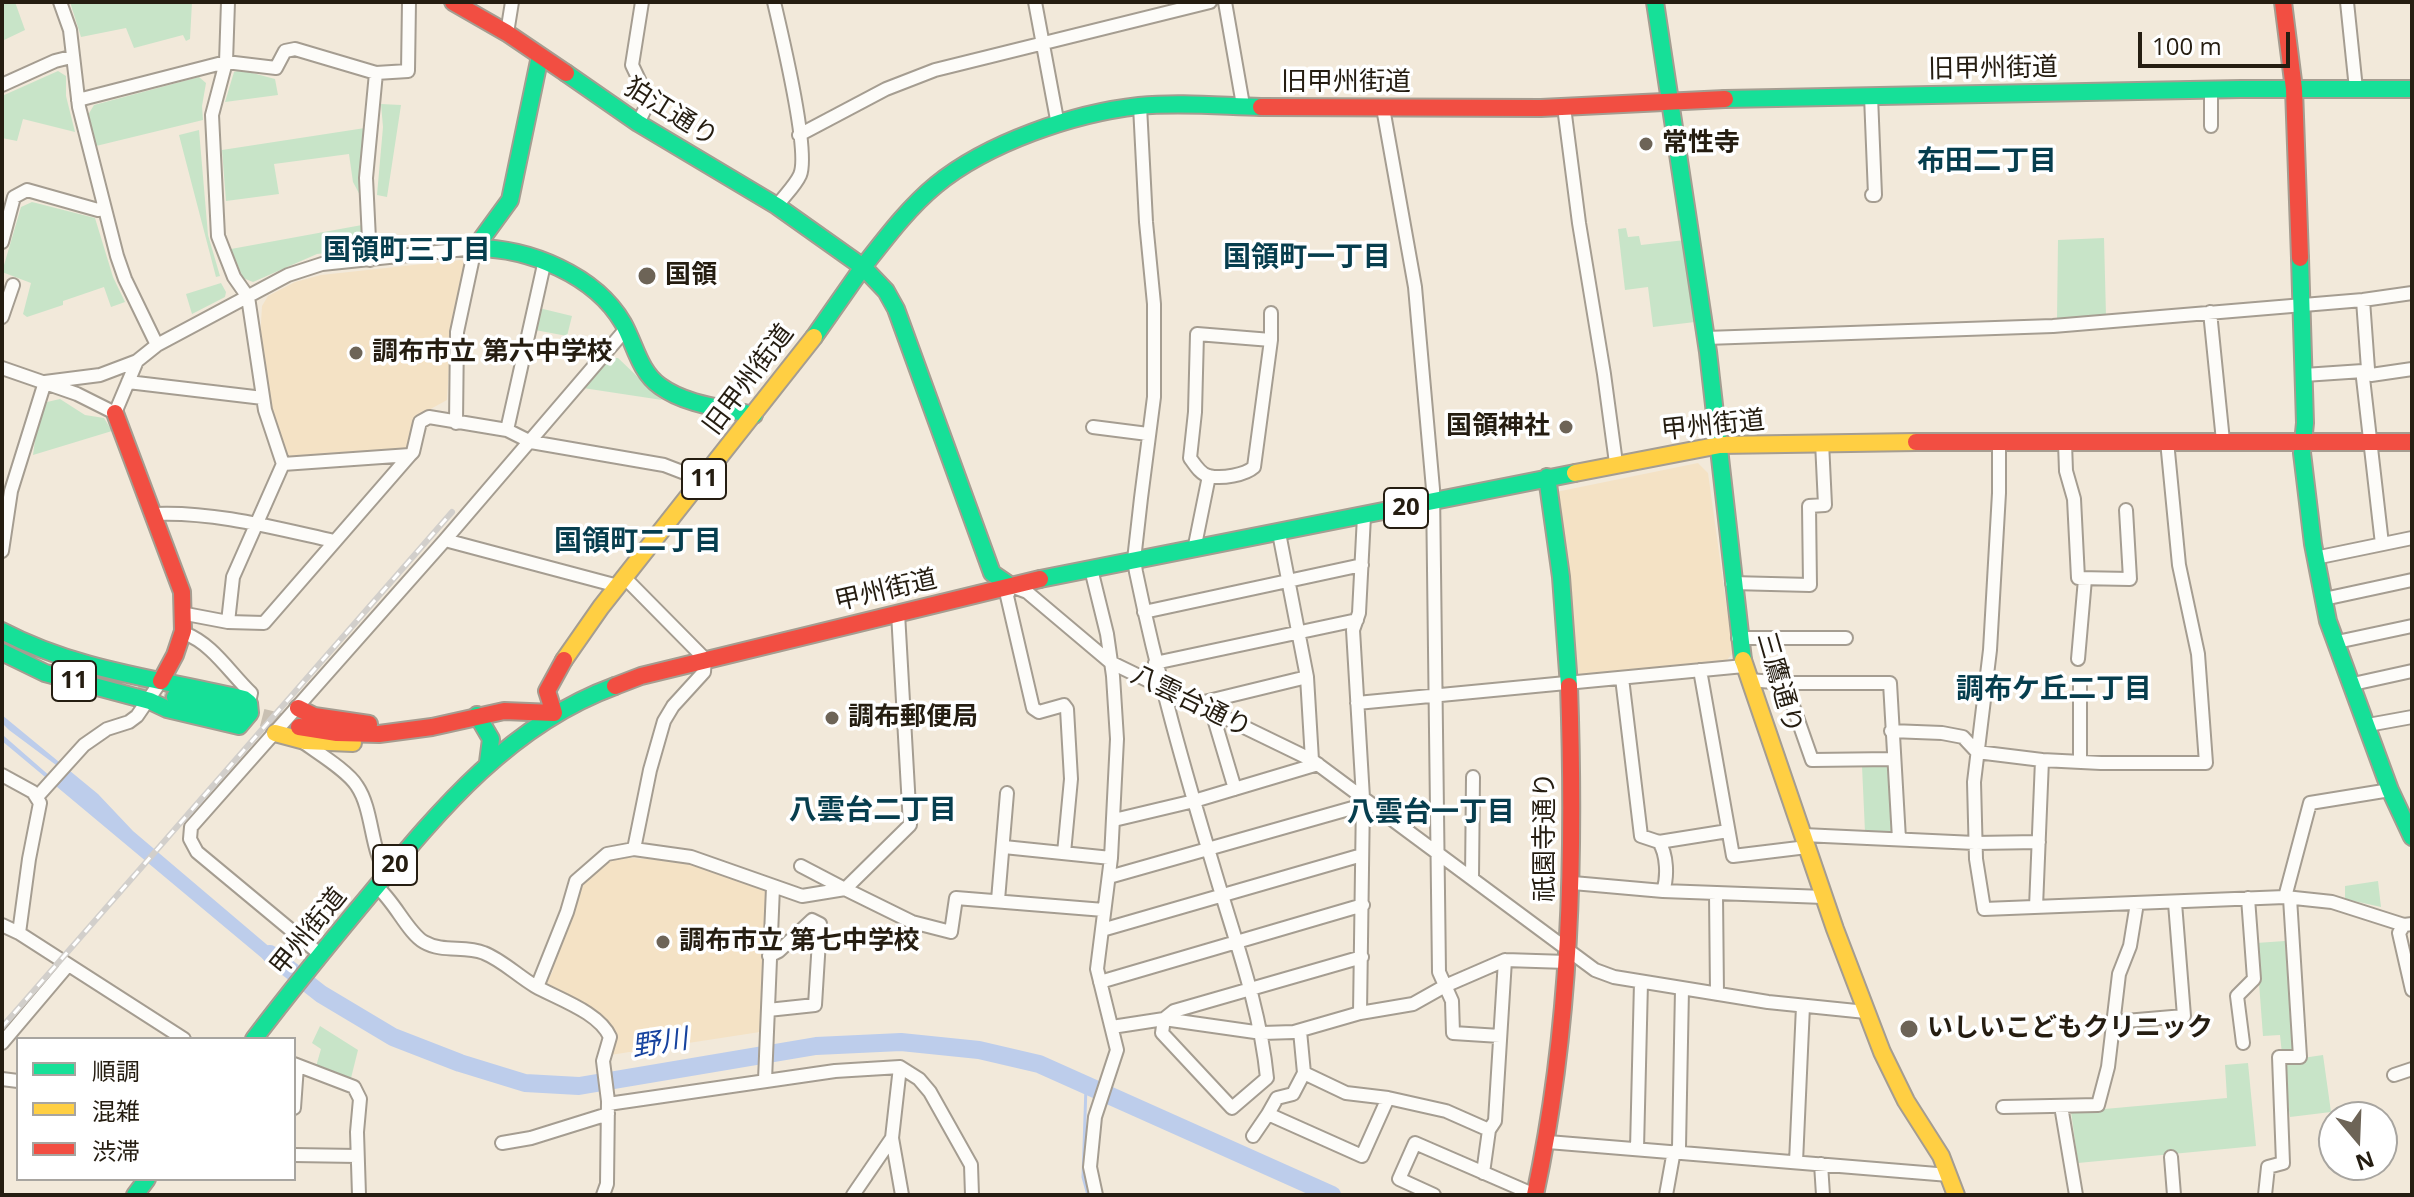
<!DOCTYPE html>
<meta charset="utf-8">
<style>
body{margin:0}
#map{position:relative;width:2414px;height:1197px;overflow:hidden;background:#f2e9da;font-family:"Open Sans","Noto Sans JP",sans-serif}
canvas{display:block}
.frame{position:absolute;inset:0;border:4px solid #251d11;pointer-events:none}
.legend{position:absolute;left:16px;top:1037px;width:280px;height:144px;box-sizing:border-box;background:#fff;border:2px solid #a8a5a0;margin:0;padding:10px 14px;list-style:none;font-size:24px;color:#251d11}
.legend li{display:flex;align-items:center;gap:16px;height:40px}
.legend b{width:40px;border:2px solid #a8a5a0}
.north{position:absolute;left:2318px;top:1101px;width:80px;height:80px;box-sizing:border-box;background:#fff;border:2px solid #a8a5a0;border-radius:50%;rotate:161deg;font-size:22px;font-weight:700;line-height:32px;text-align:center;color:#251d11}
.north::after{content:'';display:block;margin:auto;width:28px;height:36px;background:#6d6457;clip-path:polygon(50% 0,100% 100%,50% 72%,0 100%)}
.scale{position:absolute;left:2138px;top:32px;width:152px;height:36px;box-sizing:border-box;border:4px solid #251d11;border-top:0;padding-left:10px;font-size:24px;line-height:28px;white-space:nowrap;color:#251d11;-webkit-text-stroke:6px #fff;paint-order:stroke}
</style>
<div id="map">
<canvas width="2414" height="1197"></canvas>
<div class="frame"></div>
<ul class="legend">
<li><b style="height:10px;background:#16e098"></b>順調</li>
<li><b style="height:10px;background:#ffcf43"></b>混雑</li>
<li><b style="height:10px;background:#f24e42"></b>渋滞</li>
</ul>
<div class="north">N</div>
<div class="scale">100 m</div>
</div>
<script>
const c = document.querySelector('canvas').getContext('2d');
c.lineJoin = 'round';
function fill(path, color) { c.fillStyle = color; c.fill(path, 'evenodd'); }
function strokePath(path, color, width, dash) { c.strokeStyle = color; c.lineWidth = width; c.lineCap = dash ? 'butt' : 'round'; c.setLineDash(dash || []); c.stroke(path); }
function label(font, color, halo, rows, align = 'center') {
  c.font = font + ' "Open Sans","Noto Sans JP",sans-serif'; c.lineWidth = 7; c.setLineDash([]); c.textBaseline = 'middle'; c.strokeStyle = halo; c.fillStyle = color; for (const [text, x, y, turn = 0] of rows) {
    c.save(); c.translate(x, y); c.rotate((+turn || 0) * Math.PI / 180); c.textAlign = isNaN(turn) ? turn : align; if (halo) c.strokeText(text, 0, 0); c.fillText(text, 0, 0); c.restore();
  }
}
fill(new Path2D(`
 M460,260l5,1 -14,71 -4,68 -31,17 -9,33 -114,9 -6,-4 -18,-49 -9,-66 2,-34 6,-10 27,-14 26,-7z
 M1698,463l10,10 25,180 -8,9 -150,14 -2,-70 -17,-114z
 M616,857l78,5 70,26 3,7 -7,137 -150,23 6,-23 -42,-35 -28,-14 7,-12 -2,-7 21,-45 1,-15 13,-24z`), '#f4e2c5');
fill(new Path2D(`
 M2,2h13l10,28 -23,11z
 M70,2h122l-2,37 -4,2 -3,-6 -49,13 -8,-20 -45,9z
 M241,70l34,9 3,16 -53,7 9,-30z
 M58,71l8,5v20l9,36 -52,-13 -6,22 -15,-3v-42z
 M199,77l7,6 -4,23 1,14 -107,26 -8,-31 6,-10z
 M381,104l20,1 -14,92 -10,-2 6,-68z
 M365,128l-2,73 -10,-19 -4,-28 -75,10 5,30 -53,7 -4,-51z
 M199,130l9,105 12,41 -4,1 -37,-142z
 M32,202l63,16 18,59 12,25 -14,5 -7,-20 -41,14v4l-36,12 -4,-3 8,-31 -29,-11 19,-65z
 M362,225l-2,24 -43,5 -64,28 -10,-4 -12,-29z
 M1626,228l2,9 11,-1 2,9 44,-5 10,82 -42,5 -5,-40 -23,3 -7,-61z
 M2104,238l2,78 -49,4 1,-80z
 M221,283l5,9 -1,5 -33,17 -6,-20z
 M539,308l33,8 -5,20 -32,-6z
 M607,358h11l44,42 -79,-12z
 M60,399l25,16 19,3 8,13 -79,24 4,-30 10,-23z
 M1888,764l4,69 -27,-1 -3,-66z
 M2378,881l3,26 -36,-8v-13z
 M2285,941l8,112 -11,1 -2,-19 -17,1 -7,-93z
 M320,1026l38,24 -8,32 -35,-12 6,-21 -9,-6z
 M2323,1055l8,57 -41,5 -8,-56z
 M2248,1063l8,83 -178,17 -7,-51 156,-14 -2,-33z`), '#c8e4c8');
fill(new Path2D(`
 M2,715l96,79 35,37 159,135 -7,9 -22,-16 -261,-218v-12l2,7 47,41 9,-9 -51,-38 -7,-7z`), '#bdcdeb');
strokePath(new Path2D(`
 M1086,1086l-3,91 5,18`), '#bdcdeb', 3);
strokePath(new Path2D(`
 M270,954l51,40 72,43 67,26 65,20 54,3 237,-40 85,-4 78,8 60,14 293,131`), '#bdcdeb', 18);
strokePath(new Path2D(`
 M138,688l37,9
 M236,711l63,16`), '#c9c0b2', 18, [18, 9]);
const street = new Path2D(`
 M60,2l10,28 9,77 38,149 8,23 32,66
 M228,2l-2,60 -14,53 6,121 16,41 14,20 17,113 18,54 127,-9 3,-3 7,-30 9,-5 78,13 24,12 133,23 39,15
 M774,2c7,30 36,150 26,173 -5,11 -16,21 -23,31
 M1035,2l23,123
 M1225,2l18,103
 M2347,2l9,87
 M507,33l5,-31
 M2,85l53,-24 16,-4
 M1871,96l4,99h-3
 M78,100l148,-38 50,6 9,-17 10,-2 81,24 32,-2 1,-69
 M1140,106l6,116 8,82v93l-13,101 -7,62 2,12c21,102 49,200 79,300 20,68 45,135 52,206l-35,30 -70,-75 2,-14 10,-8 188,-54
 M1564,107l15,116 25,151 12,89
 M1383,108l32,179 18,202 6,483 13,29 1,32 47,3
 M638,123l11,-22 -17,-36 10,-63
 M2211,126v-37
 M799,135l87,-46 49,-19 275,-68
 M2,242l12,-45 13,-7 71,20 6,-1
 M370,260l-4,-82 10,-105
 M2363,300l5,69 -5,9 19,166
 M2210,312l13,129
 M2,317l11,-32
 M1706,338l347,-12 310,-26 49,-7
 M1271,340l-17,127c-9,8 -32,12 -45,9 -8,-1 -14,-11 -19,-18l5,-46 2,-78 74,6v-27
 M2,368l75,26 38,19 22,-52
 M2304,375l59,-4 8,4 41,-6
 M45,382l55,-7 37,-14 20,-16 131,-70 34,-11 153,-16 -18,84 -1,91
 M128,382l135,16
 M1093,427l55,7
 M507,430l38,-170
 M1999,443v50l-9,157 -16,132 2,77 8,50 301,-12 47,5 72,23 8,-1
 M2065,443l1,28 8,28 4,79 52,1 -4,-69
 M153,514c60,-3 122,14 181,27
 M1279,533l28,144 5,83
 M445,540l173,46
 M1194,550l15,-74
 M2,551l9,-60 34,-109
 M2315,558l97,-20
 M1091,569l16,65 6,42 4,63 -6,119 -14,111 20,81 -22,67 -5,50 6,28
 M625,578l80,81 -1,13 -31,34 -9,15 -14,49 -16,79
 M1732,583l78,2 -1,-79 16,-1 -3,-63
 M2324,599l88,-19
 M1144,612l218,-47
 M186,614l42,8 36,1 146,-168
 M228,622l5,-45 50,-113
 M184,633c29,11 45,39 67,60l-2,10
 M1738,638h108
 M2337,642l75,-16
 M2078,659l7,-80
 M1155,663l202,-43
 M1700,670l33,186 74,-9
 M1622,678l19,158 18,6 69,-11
 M1749,680l36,3
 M2353,684l59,-13
 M1357,703l387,-37
 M1196,704l111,-27
 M1212,712l23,77
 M2368,725l44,-8
 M1891,731l51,2 21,4 14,15 65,8
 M303,742c15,11 45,29 54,44 17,25 13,68 31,87
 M1893,759l-81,1 -27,-77h105l9,156
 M2080,762v-79
 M2,775l31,17 7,11 -11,56 -10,74 165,106
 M37,797l47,-52 23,-16 22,-7 8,-6 24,-35
 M1114,820l80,-19 124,-37
 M1803,835l172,8 64,-1
 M1004,847l107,11
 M1064,853l7,-74 -4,-70 -3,-4 -25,7 -6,-4 -26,-112 4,-10 16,6 83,70 202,98 283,210 19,7 154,25 98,10
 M801,866l44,23 65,-64 -12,-212
 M1109,877l254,-72
 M1472,878l1,-101
 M1573,883l90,8c5,-14 4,-37 -4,-49
 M377,887c18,15 31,46 47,55 19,11 41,3 60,11 18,7 34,23 51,33 23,13 64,26 75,51l-7,24 5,40 -1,83 -4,11
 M1663,891l161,6
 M1716,894l1,100
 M2285,897l25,-94 80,-13
 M998,900l9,-107
 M2036,907l6,-147 59,3h105l-8,-109 -19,-89 -12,-124
 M2,925l17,8
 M2404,925l-5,8 13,57
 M1102,930l260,-75
 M321,955l-124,-103 -7,-13 1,-12 254,-287 180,-210
 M1100,982l263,-77
 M537,987l30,-75 9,-31 31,-27 27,-5 57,8 111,39 43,-7 67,33 39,10 5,-34 148,12
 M768,1010l47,-5 5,-81 -8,-4 -33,31 -10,5
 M1360,1013l53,-9 32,-18 60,-26 62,2
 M2114,1022l70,-6 -9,-113
 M1112,1027l52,-8 98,14 32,-1 66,-19 3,-215 -10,-168 6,-17 5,-97
 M1300,1031l4,42 42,20 42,5 58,13 43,19
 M2,1043l66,-78
 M2243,1043l-6,-47 17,-17 -6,-81
 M294,1064l60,23 6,12 -3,33 2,63
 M900,1067l-8,71 10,57
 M2394,1075l18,-6
 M2,1079l16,2
 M765,1080l8,-193
 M608,1104l227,-33 65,-4 19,12 11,13 41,73 1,30
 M2061,1106l15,89
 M2003,1107l95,-2 10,-38 11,-93 11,-28 7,-43
 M294,1108l3,-42
 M1268,1114l9,-16 16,-4 11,-21
 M1253,1136l15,-22 94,42 26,-58
 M1548,1142l401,33
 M502,1143l29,-5 77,-24
 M1637,1149l4,-167
 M294,1155l63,1
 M2171,1157l3,38
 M1796,1162l7,-156
 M1821,1164l2,31
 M1483,1173l6,-43 6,-9 10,-161
 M853,1195l39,-57
 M1434,1195l-35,-16 16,-36 120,52
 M1666,1195l7,-39 6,-9 3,-158
 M2265,1195l3,-28 15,-4 -4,-106h21l-10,-159`);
const fast = new Path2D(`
 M1655,2l53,350 35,308
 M566,73l72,50 139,83 86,61 -49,70
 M1725,99l516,-10h171
 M475,248c54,0 120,27 148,75 12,21 16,48 37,63 26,19 63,22 94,29
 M475,248l35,-48 30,-144
 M2300,258l5,165 -3,30 11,91 15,77 62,169 22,47
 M1547,477l14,100 8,109
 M1040,579l535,-106
 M1011,586l-19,-13 -96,-264 -10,-18 -23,-24c22,-28 45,-59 73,-82 51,-42 138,-72 203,-79 40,-4 82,0 122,1
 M2,631c76,40 159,48 242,68l5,4 1,10 -11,13 -72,-17 -17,-8 -105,-28 -43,-21
 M175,697l60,13
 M477,715l14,24 -3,23
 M254,1039c38,-50 78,-99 118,-147 69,-84 139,-168 243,-206
 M135,1195l12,-16`);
const slow = new Path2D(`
 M1575,473l145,-28 196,-3
 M564,660l37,-53 213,-270
 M1743,660l92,269 47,123 24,49 35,55 15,39
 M275,733l30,8 48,2`);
const jam = new Path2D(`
 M453,2l54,31 59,40
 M2283,2l11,87 6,169
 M1261,107l280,1 184,-9
 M115,413l67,179 1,39 -8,24 -14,26
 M1916,442h496
 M615,686l26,-10 399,-97
 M298,708l16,8 55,8
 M299,727l38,6 42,1 53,-7 72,-16 50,2 -7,-22 17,-31
 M1535,1195c36,-168 40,-338 34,-509`);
strokePath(street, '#a59d91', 16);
strokePath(fast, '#a59d91', 20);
strokePath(slow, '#a59d91', 20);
strokePath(jam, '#a59d91', 20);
strokePath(street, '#fdfcf9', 12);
strokePath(fast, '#16e098', 16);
strokePath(slow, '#ffcf43', 16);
strokePath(jam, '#f24e42', 16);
const rail = new Path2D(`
 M2,1027l450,-515`);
strokePath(rail, '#d2cfcb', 6);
strokePath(rail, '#fff', 3, [9]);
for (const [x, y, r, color] of [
 [1646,144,8,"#6d6457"],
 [647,276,10,"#6d6457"],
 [356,353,8,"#6d6457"],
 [1566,427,8,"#6d6457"],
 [832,718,8,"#6d6457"],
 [663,942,8,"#6d6457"],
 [1909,1029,10,"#6d6457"]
]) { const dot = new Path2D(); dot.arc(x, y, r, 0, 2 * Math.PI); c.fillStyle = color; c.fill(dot); strokePath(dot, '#fff', 3); }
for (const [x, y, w] of [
 [704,479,44],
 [1406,508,44],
 [74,681,44],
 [395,865,44]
]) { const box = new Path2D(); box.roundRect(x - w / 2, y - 20, w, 40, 6); c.fillStyle = '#fff'; c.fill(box); strokePath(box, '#251d11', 2); }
label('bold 24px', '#251d11', null, [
 ["11",704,479],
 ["20",1406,508],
 ["11",74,681],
 ["20",395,865]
]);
label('26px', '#251d11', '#fff', [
 ["旧甲州街道",1993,69,-1],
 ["旧甲州街道",1346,83],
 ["狛江通り",671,113,32],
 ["旧甲州街道",749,380,-53],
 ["甲州街道",1713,426,-6],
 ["甲州街道",886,591,-13],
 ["三鷹通り",1779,683,74],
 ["八雲台通り",1191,702,26],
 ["祇園寺通り",1546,837,-90],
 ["甲州街道",309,932,-51]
]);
label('bold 26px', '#251d11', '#fff', [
 ["常性寺",1662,144],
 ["国領",665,276],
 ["調布市立 第六中学校",372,353],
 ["国領神社",1550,427,"right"],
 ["調布郵便局",848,718],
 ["調布市立 第七中学校",679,942],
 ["いしいこどもクリニック",1927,1029]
], 'left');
label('bold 28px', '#073e4e', '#fff', [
 ["布田二丁目",1987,162],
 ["国領町三丁目",407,251],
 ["国領町一丁目",1307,258],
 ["国領町二丁目",638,542],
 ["調布ケ丘二丁目",2054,690],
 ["八雲台二丁目",873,811],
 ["八雲台一丁目",1431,813]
]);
label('italic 28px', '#17439f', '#fff', [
 ["野川",660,1044,-9]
]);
</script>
